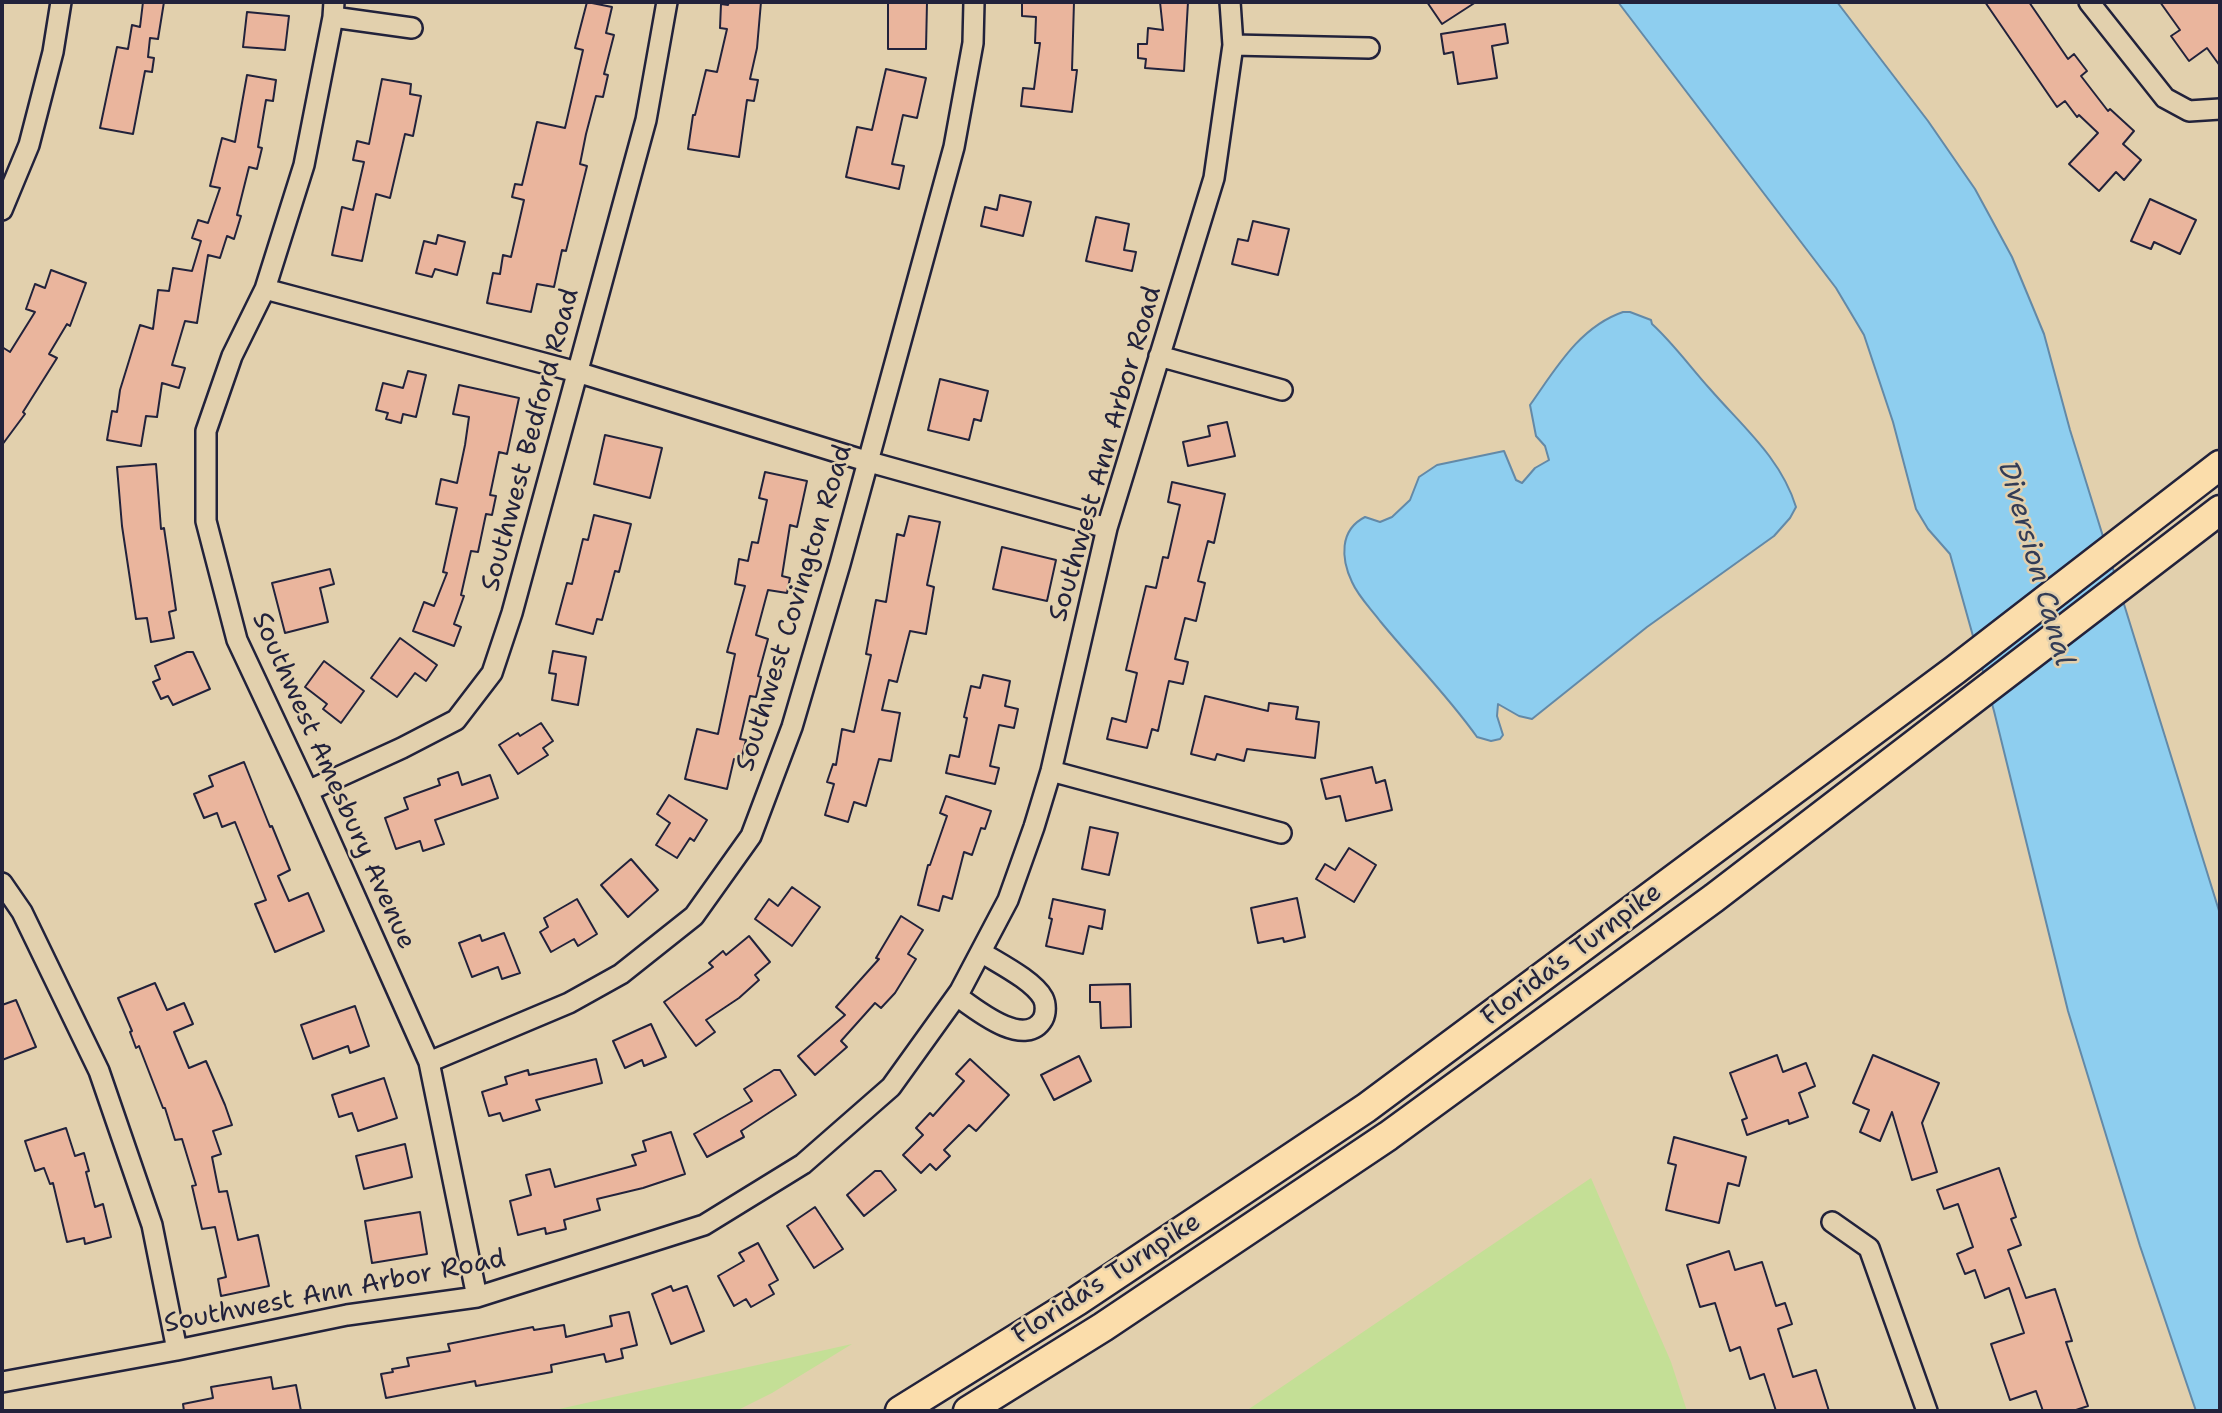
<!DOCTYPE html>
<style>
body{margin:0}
#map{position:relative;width:2222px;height:1413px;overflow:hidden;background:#e2d0ad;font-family:"Shantell Sans",sans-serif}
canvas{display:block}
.frame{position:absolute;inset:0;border:4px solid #22223b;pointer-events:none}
</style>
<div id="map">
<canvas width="2222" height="1413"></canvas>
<div class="frame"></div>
</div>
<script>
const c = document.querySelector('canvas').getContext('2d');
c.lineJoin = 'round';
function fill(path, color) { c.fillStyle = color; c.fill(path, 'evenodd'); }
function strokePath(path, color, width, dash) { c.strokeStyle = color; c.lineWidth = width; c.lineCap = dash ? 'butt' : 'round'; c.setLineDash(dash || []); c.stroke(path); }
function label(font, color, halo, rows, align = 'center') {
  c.font = font + ' "Shantell Sans",sans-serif'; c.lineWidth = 5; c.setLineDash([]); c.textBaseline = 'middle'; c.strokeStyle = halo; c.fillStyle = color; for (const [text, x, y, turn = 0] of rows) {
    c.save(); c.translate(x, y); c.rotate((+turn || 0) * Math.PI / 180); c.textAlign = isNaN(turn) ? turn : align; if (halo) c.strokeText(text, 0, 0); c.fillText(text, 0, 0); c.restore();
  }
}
fill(new Path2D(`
 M1591,1178l80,184 16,49h-441z
 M852,1344l-80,49 -36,18h-186z`), '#c4df96');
const water = new Path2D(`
 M1618,2h219l91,119 47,68 37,68 32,77 26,96 150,484v497h-24l-56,-165 -72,-235 -74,-300 -44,-157 -22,-25 -12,-20 -23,-87 -29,-87 -28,-47z
 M1623,312h7l21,8 1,4c21,19 39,44 58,65 32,37 71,69 86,118l-6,11 -16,18 -127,91 -115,92 -13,-3 -21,-12 -1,12 6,19 -3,4 -9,2 -14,-4c-29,-41 -65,-77 -97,-116 -9,-12 -22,-25 -28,-39 -11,-23 -13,-52 13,-65l15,5 12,-5 18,-17 9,-23 18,-12 67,-14 12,29 6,3 13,-15 14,-8 -4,-14 -9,-10 -6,-31c25,-35 49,-78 93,-93z`);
fill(water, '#8eceef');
strokePath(water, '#6389a7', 2);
const building = new Path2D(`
 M143,2h21l-6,37 -8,-1 -2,19 6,1 -2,14 -7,-1 -12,63 -33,-6 17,-81 11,2 4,-24 8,2z
 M587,2l25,5 -6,26 8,2 -10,39 4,1 -5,22 -7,-1 -10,38 -6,30 7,2 -21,85 -4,-1 -8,37 -17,-3 -6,28 -44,-9 6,-30 7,1 3,-19 8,2 13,-57 -12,-3 3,-13 7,1 15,-63 28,6 18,-78 -8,-2z
 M729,2h32l-4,46 -7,31 8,1 -4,21 -7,-1 -8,57 -51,-8 5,-34h2l11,-45 11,2 10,-43 -7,-1 1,-24 7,1z
 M888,2h39l-1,47h-38z
 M1022,2h52l-2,68h5l-5,42 -51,-6 2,-18 11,1 6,-46h-5l1,-26 -14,-1z
 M1160,2h28l-4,69 -39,-3 1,-9 -8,-1v-14h9l1,-16 15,2z
 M1427,2h49l-34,22z
 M1985,2h44l39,57 6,-5 13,17 -6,5 27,35 2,-2 24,22 -11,13 18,16 -17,20 -8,-8 -17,19 -30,-27 29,-31 -19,-18 -2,2 -12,-16 -8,6z
 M2160,2h60v64l-13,-18 -18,13 -18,-25 9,-6z
 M247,12l42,4 -4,34 -42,-3z
 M1505,24l3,19 -16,3 5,32 -39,6 -5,-32 -9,2 -3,-20z
 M886,69l40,9 -9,40 -14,-3 -11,49 12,2 -5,23 -53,-12 11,-50 15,3z
 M247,75l29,5 -3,21 -7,-1 -8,47 4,1 -5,21 -8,-2 -12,48 4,1 -7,23 -7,-3 -7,22 -12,-3 -11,68 -12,-2 -13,44 13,3 -6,20 -17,-5 -5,34 -11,-1 -5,30 -34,-6 5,-29 5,1 3,-22 20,-65 13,4 5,-39 11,1 4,-23 19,3 9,-30 -9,-3 6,-18 10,3 12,-35 -10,-2 12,-48 13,4z
 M382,79l29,5 -1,10 11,2 -8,40 -8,-2 -15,64 -14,-4 -14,67 -30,-6 10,-48 11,3 11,-48 -11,-2 4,-19 12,3z
 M1000,195l31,7 -8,34 -42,-10 4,-19 12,3z
 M2150,199l46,21 -16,34 -26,-12 -3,7 -20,-8z
 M1096,217l33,7 -5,26 12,2 -4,19 -46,-10z
 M1253,221l36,8 -11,46 -46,-11 6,-25 10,2z
 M438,235l27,7 -8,33 -22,-6 -3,8 -16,-4 8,-32 12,3z
 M51,270l35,13 -16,43 -3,-2 -18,30 8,4 -34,54 2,2 -23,31v-98l8,5 25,-40 -9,-3 9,-25 10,4z
 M408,371l18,4 -10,42 -13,-3 -2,9 -15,-4 2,-6 -12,-3 7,-27 20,5z
 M940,379l48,12 -7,30 -7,-2 -5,21 -41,-10z
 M459,385l60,13 -12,56 -8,-2 -9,43 6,1 -4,19 -6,-1 -8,38 -7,-1 -10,44 3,1 -10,28 7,3 -7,19 -41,-15 11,-29 10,4 13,-33 -4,-1 14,-64 -21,-4 5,-25 16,4 8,-38 4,-28 -16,-3z
 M1227,422l8,34 -47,10 -5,-24 27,-6 -2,-10z
 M605,435l57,13 -12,50 -56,-14z
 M156,464l5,65 3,-1 12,82 -7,2 5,26 -23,4 -4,-24 -11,1 -14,-93 -5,-59z
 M765,472l42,9 -10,46 -7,-2 -8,51 8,2 -3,15 -19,-3 -12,45 12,4 -10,37 3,1 -5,20 -6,-1 -10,43 6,1 -5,20 -7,-1 -7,30 -42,-10 12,-50 21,5 17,-80 -8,-2 18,-66 -10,-2 4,-25 9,2 4,-19 6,1 9,-43 -8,-2z
 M1172,482l53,12 -11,49 -6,-2 -10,40 7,2 -9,38 -11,-3 -10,41 13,3 -5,22 -14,-3 -11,50 -6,-2 -5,19 -40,-9 5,-21 14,4 11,-49 -11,-3 20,-84 10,2 7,-31 5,1 12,-53 -12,-3z
 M594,515l37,9 -12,48 -4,-1 -13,49 -5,-1 -4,15 -37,-10 11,-41 5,1 11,-45 5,1z
 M909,516l31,6 -13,63 7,2 -8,47 -16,-3 -13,51 -8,-2 -7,30 18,3 -9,48 -12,-2 -13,47 -12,-4 -6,20 -23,-7 9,-31 -7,-2 6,-18 3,1 6,-36 12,3 17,-77 -5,-1 10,-54 10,2 11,-68 7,2z
 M1002,547l54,13 -9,41 -54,-12z
 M330,569l4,15 -14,4 8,34 -43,11 -13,-50z
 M400,638l37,27 -11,16 -11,-8 -18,24 -26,-19z
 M553,651l33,6 -8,48 -26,-5 4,-26 -7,-1z
 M187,652h6l17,37 -37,16 -5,-9 -7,3 -8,-17 7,-3 -5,-13z
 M324,661l40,30 -23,32 -18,-14 4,-5 -22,-17z
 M983,675l27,6 -5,25 13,3 -4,19 -15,-3 -9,41 9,2 -4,16 -49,-11 4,-18 9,2 8,-39 -3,-1 7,-31 9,2z
 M1205,696l63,15 1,-8 29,4 -2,12 23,3 -4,36 -68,-9 -3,12 -27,-7 -2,6 -24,-6z
 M541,723l12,18 -10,7 5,7 -30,19 -19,-29 19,-12 2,3z
 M244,762l26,65 2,-1 18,44 -12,6 11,25 19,-8 16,38 -49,21 -20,-48 11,-4 -31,-78 -13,5 -5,-14 -13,5 -10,-24 19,-8 -4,-10z
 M1372,767l4,16 9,-3 7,30 -46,11 -6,-25 -14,3 -5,-20z
 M458,772l4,13 28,-10 8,23 -63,22 9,24 -21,7 -3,-10 -24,8 -11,-31 23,-9 -4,-11 36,-13 -2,-6z
 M669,795l38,25 -13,21 -4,-3 -13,20 -21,-13 14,-22 -13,-9z
 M946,796l45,15 -6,18 -4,-1 -9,27 -8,-3 -12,47 -9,-3 -4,15 -21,-6 10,-40h2l17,-49 -7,-3z
 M1090,827l28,6 -9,42 -27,-6z
 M1349,848l27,17 -22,37 -38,-23 9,-15 10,6z
 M631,859l27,31 -30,27 -27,-32z
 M792,887l28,20 -28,39 -37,-27 14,-20 9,7z
 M1297,898l8,39 -21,5 -1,-4 -25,5 -7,-35z
 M577,899l20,35 -19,12 -4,-7 -23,13 -11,-20 8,-5 -4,-9z
 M1053,899l52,11 -3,19 -13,-3 -6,28 -37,-8 6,-27 -3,-1z
 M901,916l22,14 -15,24 8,5 -21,34 -14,15 -6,-5 -34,38 6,6 -32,28 -17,-19 47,-41 -9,-8 43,-48 -3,-1z
 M504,933l16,40 -18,6 -4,-12 -26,10 -13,-34 21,-8 2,6z
 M749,936l21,26 -15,13 4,5 -20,18 -33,22 9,12 -19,14 -32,-44 49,-35 -4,-4 14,-12 3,4z
 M155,983l12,27 17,-7 9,21 -19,8 15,36 17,-7 19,44 7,20 -19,6 8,23 -9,3 7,35 8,-1 11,49 20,-5 11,51 -48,10 -3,-17 8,-2 -11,-50 -13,2 -10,-43 4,-1 -14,-46 -7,1 -10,-32h-2l-24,-62 -3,2 -6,-16 2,-1 -14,-33z
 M1130,984l1,43 -30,1 -1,-26h-10v-17z
 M16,1000l20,47 -34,13v-55z
 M355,1006l14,40 -19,7 -2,-7 -35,13 -12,-34z
 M651,1024l15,33 -22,9 -2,-6 -17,8 -12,-27z
 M1777,1055l6,17 23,-9 9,23 -16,7 9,24 -19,7 -1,-4 -41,15 -5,-15 5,-2 -17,-45z
 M1873,1055l66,28 -17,40 15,49 -25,8 -20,-68 -12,29 -20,-9 9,-22 -16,-7z
 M1079,1056l12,25 -37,19 -13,-25z
 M596,1059l6,24 -66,17 4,10 -37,11 -3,-8 -11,3 -7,-24 25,-8 -2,-7 23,-7 1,5z
 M970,1059l39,36 -33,36 -7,-6 -25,25 6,6 -14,14 -6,-6 -9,9 -18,-18 20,-20 -7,-7 14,-15 3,3 31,-35 -8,-7z
 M774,1070h6l16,25 -55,36 3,6 -37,20 -13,-23 58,-33 -8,-12z
 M384,1078l13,40 -39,13 -6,-18 -13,4 -7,-22z
 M66,1128l9,28 9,-3 5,18 -3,1 9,35 8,-3 8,33 -26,7 -1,-6 -17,4 -14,-59 -3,1 -6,-16 -9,3 -10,-30z
 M671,1132l14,42 -42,14 -46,11 3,11 -36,10 2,9 -20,5 -1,-6 -27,7 -8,-34 21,-6 -5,-20 24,-6 5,18 81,-22 -4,-10 14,-4 -3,-10z
 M1674,1137l72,20 -7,29 -11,-3 -9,40 -53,-13 10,-45 -8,-2z
 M405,1144l7,33 -48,12 -8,-33z
 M1999,1168l17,49 -5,2 10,26 -13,5 18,48 29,-9 17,52 -6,1 22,64 -15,5h-30l-7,-20 -26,9 -19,-56 33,-11 -15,-45 -24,10 -10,-28 -10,4 -8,-20 16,-7 -15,-43 -14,5 -7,-19z
 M875,1171h6l15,19 -32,26 -17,-21z
 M815,1207l28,42 -29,19 -27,-42z
 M420,1212l7,42 -55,9 -7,-42z
 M758,1243l20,37 -9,5 5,9 -23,13 -5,-8 -12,7 -16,-30 26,-15 -5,-8z
 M1729,1251l6,19 27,-8 14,44 9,-3 7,21 -14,5 15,48 23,-7 13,41h-53l-12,-37 -14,5 -10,-32 -10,4 -15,-48 -15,4 -13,-42z
 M671,1286l2,5 14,-5 17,45 -33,13 -19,-50z
 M629,1312l8,33 -16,4 2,9 -17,4 -2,-8 -53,11 1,7 -76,14 -1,-5 -89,17 -5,-24 12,-2 -1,-3 17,-3 -2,-8 43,-7 -2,-7 85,-17 1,3 30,-5 2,12 46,-11 -2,-10z
 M271,1377l2,12 23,-4 5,26h-117l-1,-7 30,-6 -2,-11z`);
fill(building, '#eab59d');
strokePath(building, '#22223b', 2);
const minor = new Path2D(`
 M334,2l-1,15 -29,148 -39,124 -33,67 -26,75v90l31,119 71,151 121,271 48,235
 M2089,2l76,96 24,13 31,-2
 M333,17l79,11
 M1233,45l136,3
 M2,210l27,-65 24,-93 8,-50
 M265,289l312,83 289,89 241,67
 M1159,356l123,34
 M1051,771l230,62
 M308,791l94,-43 54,-28 36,-47 20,-60 134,-493 21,-118
 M2,883l20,29 77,159 53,154 25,125
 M957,996c18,13 68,54 86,23 3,-6 3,-15 0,-21 -10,-18 -45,-35 -62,-46
 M429,1062l140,-59 52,-29 73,-58 57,-80 41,-109 48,-163 114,-417 19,-104 1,-41
 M1832,1222l37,26 58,163
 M2,1382l175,-32 170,-35 130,-18 227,-72 99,-61 88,-77 69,-96 48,-91 26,-73 17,-56 56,-243 107,-350 19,-133 -3,-43`);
const highway = new Path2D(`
 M900,1411l177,-110 289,-193 589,-438 265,-205
 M968,1411l135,-84 285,-191 326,-238 506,-388`);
strokePath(minor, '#22223b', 24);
strokePath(highway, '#22223b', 33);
strokePath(minor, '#e2d0ad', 19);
strokePath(highway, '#fbddab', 28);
label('26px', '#22223b', '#e2d0ad', [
 ["Southwest Bedford Road",531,440,-75],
 ["Southwest Ann Arbor Road",1106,454,-74],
 ["Southwest Covington Road",795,608,-73],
 ["Southwest Amesbury Avenue",333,781,66],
 ["Florida's Turnpike",1572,955,-37],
 ["Florida's Turnpike",1107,1279,-33],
 ["Southwest Ann Arbor Road",335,1292,-11]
]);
label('italic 28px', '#323c56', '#e2d0ad', [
 ["Diversion Canal",2035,564,74]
]);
</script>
